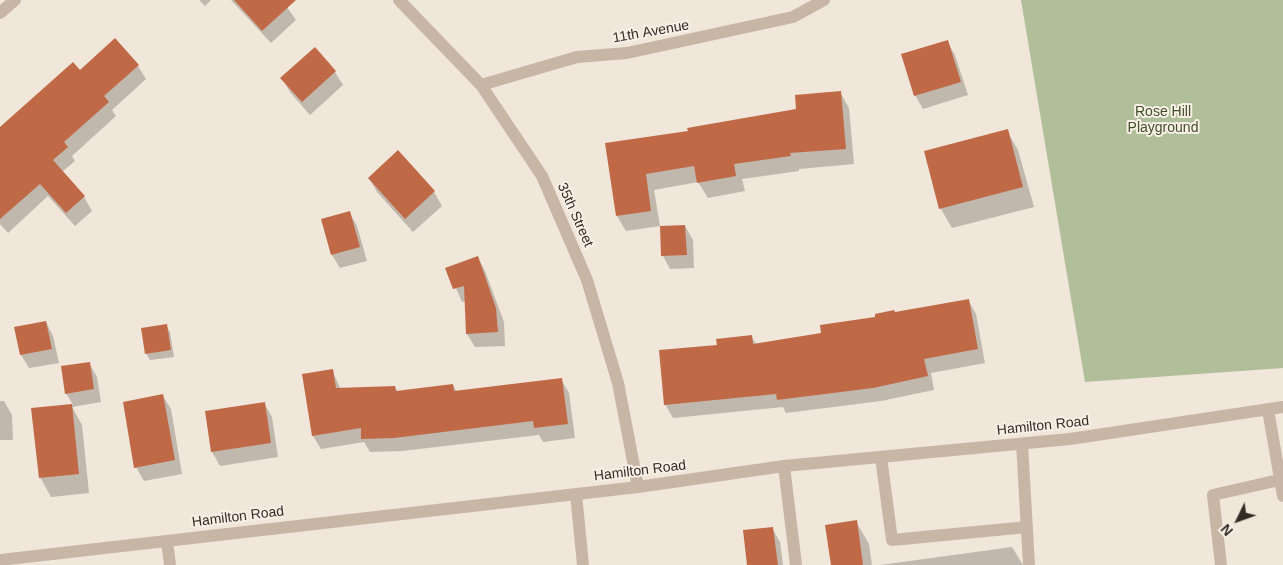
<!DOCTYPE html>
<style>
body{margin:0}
#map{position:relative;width:1283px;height:565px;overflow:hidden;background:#f0e6d9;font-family:Arial,sans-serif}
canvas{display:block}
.north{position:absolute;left:1213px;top:495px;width:50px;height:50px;-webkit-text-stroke:4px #f8f0e5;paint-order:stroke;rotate:228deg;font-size:14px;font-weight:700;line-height:20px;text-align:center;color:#332b26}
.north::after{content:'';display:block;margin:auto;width:18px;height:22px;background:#332b26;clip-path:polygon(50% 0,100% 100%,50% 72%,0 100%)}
</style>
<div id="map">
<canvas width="1283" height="565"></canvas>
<div class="north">N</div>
</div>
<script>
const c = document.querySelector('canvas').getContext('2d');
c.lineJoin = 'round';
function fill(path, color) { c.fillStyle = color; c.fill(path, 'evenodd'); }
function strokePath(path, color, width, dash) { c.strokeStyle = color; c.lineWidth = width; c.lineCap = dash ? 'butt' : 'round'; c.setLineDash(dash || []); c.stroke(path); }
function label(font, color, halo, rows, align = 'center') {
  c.font = font + ' Arial,sans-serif'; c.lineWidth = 4; c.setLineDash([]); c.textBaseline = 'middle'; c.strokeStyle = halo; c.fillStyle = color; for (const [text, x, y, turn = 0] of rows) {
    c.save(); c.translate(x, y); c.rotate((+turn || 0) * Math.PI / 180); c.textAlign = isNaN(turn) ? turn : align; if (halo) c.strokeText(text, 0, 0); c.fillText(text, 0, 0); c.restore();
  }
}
fill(new Path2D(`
 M1021,0h262v368l-198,14z`), '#b0be9a');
fill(new Path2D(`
 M199,0h12l-6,6z
 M231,0h51l14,20 -25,23z
 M947,41l8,14 13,40 -45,14 -8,-14z
 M138,66l8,13 -34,31 4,6 -44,40 3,5 -13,11 22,25 8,14 -17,15 -27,-30 -40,37 -8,-9v-77l80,-76z
 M335,72l8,13 -33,30 -20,-23 -8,-14z
 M840,92l9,16 5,56 -55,5v2l-57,8 3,12 -37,7 -10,-16 -44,8 6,36 -34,5 -9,-15 -11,-72 83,-12 109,-22z
 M1007,131l11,19 16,57 -82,21 -11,-19 -16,-57z
 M398,152l36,40 8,14 -29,26 -36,-40 -8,-14z
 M349,212l8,14 10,35 -27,7 -8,-13 -10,-35z
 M685,226l8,14 1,28 -24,1 -7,-13z
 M478,258l7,13 19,51 1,24 -30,1 -8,-13 -1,-33 -4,1 -15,-34z
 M968,300l8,14 9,49 -54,10 3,17 -53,11 -95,12 -3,-6 -110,11 -8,-14 53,-57 33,-11 5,8 67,-10 72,-21z
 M46,322l7,14 6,27 -30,5 -8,-13 -5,-27z
 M166,325l4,7 4,25 -24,3 -4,-7z
 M89,363l8,14 4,25 -29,5 10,18 7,68 -38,4 -11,-20 -7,-68 40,-4 -7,-12z
 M332,370l9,20 54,-3 3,5 55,-7 4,7 104,-13 8,14 6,45 -32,4 -4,-7 -137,16 -32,1 -6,-10 -43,7 -8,-13z
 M163,396l8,13 11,65 -38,7 -8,-14z
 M0,401h4l8,14 1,25h-13z
 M264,403l8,14 6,40 -58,9 -8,-14 -6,-40z
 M856,522l13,22 3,21h-40z
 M772,528l8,14 3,23h-35z
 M1012,547l11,18h-143z`), '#0003');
fill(new Path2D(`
 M234,0h62l-34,31z
 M115,38l24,27 -35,31 5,6 -45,40 4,5 -15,13 32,36 -19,17 -26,-29 -40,35v-92l73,-65 7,8z
 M948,40l13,42 -47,14 -13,-42z
 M315,47l21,24 -34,31 -22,-24z
 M841,91l5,58 -56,4 1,3 -57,8 2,12 -39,7 -3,-17 -48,8 5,37 -35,5 -11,-73 83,-12 -1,-3 109,-19 -1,-14z
 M1008,129l15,58 -84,22 -15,-58z
 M398,150l37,41 -30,28 -37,-41z
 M350,211l10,36 -29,8 -10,-36z
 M685,225l2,30 -26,1 -1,-30z
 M478,256l18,52 2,24 -32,2 -2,-48 -11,3 -8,-21z
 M969,299l9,50 -54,10 4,17 -55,12 -96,12 -1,-6 -112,11 -5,-55 58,-5 -1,-6 36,-4 1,9 68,-11 -1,-8 55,-8v-3l19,-4 1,2z
 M46,321l6,28 -32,6 -6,-28z
 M167,324l4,26 -26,4 -4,-26z
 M90,362l4,27 -29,5 -4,-28z
 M333,369l3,19 59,-2 1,5 57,-7 1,7 108,-13 6,46 -34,4 -1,-7 -139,17 -33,1v-11l-49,8 -10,-62z
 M163,394l12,66 -41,8 -11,-66z
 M265,402l6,41 -60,9 -6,-41z
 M72,404l7,70 -40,4 -8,-70z
 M857,520l6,45h-32l-6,-40z
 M773,527l5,38h-31l-4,-35z`), '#c06947');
strokePath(new Path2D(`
 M399,0l82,85 61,91 45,104 31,103 20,104
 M0,13l15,-13
 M481,85l96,-28 50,-4 166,-36 31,-17
 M1268,410l15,86
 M1022,444l7,121
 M881,457l11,83 135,-13
 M784,466l12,99
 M576,494l7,71
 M167,541l3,24
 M0,560l638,-73 146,-21 286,-27 213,-32
 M1221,565l-8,-70 70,-16`), '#c7b6a6', 12);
label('14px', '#332b26', '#f8f0e5', [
 ["11th Avenue",651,32,-10],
 ["35th Street",575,215,66],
 ["Hamilton Road",1043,426,-6],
 ["Hamilton Road",640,471,-7],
 ["Hamilton Road",238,517,-7]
]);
label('14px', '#41502b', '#f8f0e5', [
 ["Rose Hill",1163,112],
 ["Playground",1163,128]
]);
</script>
